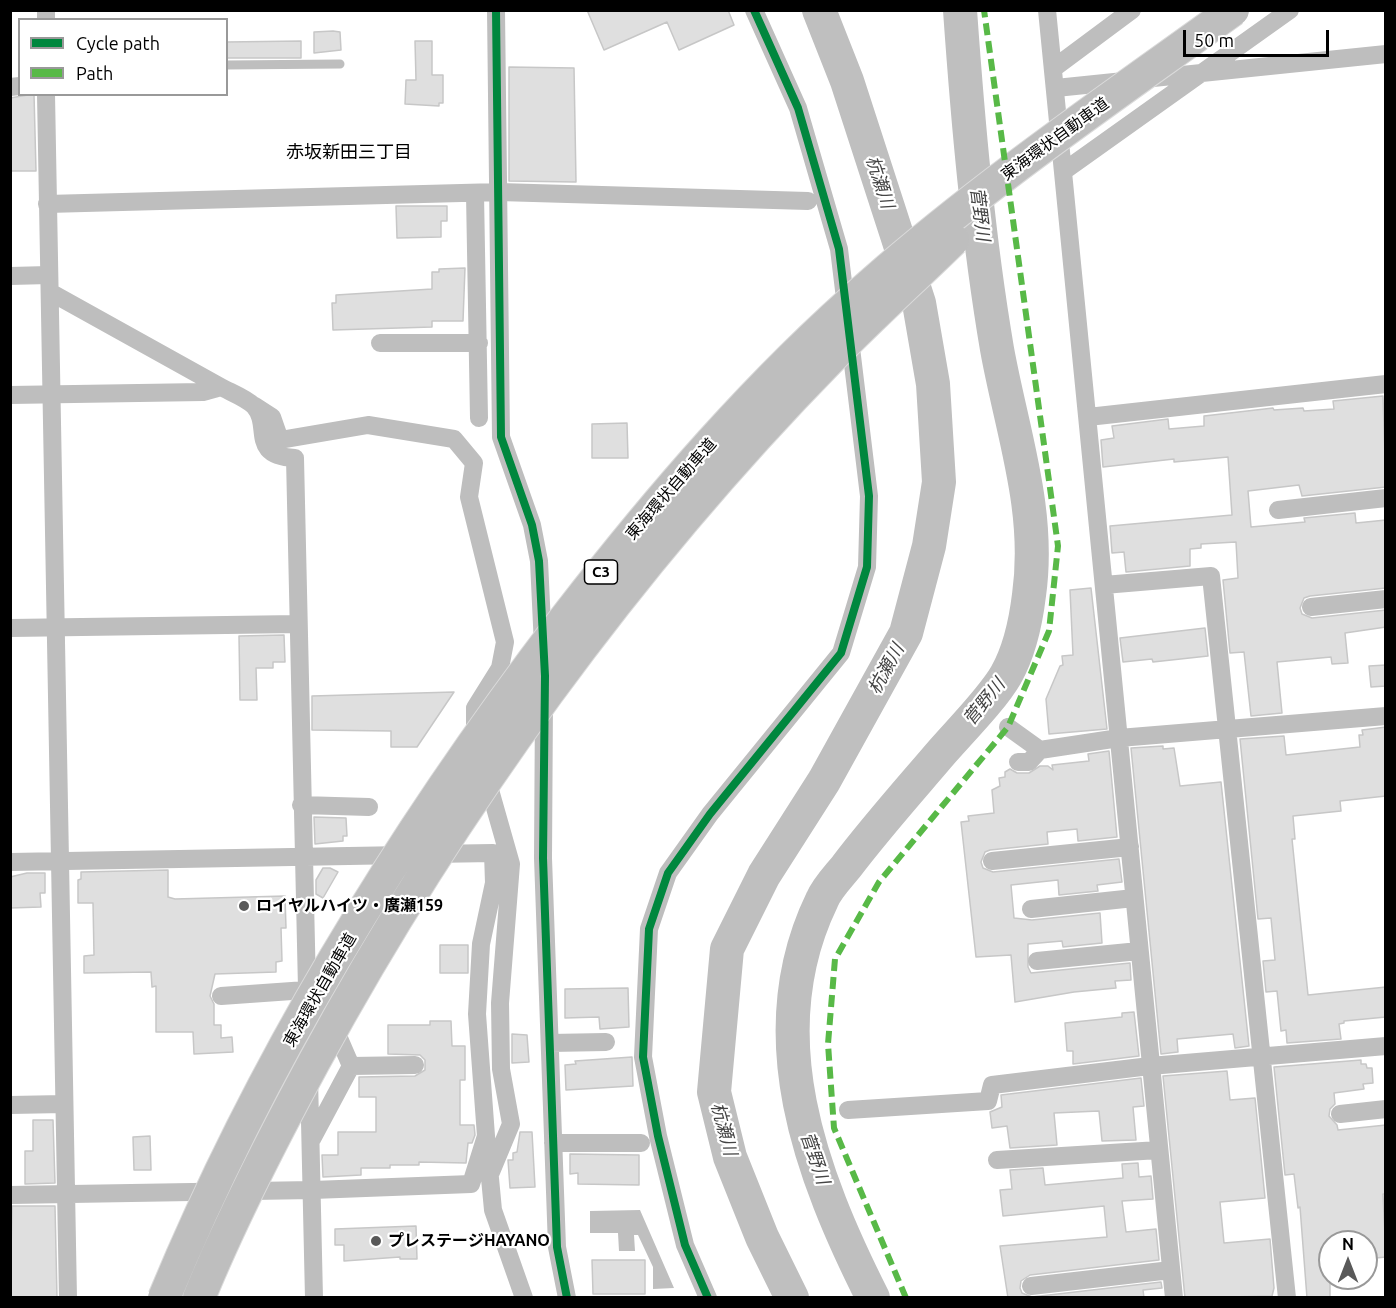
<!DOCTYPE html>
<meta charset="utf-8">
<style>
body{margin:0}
#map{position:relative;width:1396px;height:1308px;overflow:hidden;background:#fff;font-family:Ubuntu,sans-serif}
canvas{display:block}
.frame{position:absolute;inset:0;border:12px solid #000;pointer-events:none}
.legend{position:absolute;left:18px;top:18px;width:210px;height:78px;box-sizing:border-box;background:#fff;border:2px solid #999;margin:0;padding:8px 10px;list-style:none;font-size:18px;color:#000}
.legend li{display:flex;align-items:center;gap:12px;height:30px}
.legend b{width:30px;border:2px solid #999}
.north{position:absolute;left:1318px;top:1230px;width:60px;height:60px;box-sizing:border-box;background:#fff;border:2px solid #999;border-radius:50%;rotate:0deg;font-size:16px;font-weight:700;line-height:24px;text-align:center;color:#000}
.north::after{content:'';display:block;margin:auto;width:21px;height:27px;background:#595959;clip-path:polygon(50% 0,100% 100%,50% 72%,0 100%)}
.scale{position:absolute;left:1183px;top:30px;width:146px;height:27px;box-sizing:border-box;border:3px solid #000;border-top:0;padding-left:8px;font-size:18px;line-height:21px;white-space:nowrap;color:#000;-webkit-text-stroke:4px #fff;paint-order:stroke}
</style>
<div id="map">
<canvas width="1396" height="1308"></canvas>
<div class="frame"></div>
<ul class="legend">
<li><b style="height:8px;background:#00873e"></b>Cycle path</li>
<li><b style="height:8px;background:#58b947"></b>Path</li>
</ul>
<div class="north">N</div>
<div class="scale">50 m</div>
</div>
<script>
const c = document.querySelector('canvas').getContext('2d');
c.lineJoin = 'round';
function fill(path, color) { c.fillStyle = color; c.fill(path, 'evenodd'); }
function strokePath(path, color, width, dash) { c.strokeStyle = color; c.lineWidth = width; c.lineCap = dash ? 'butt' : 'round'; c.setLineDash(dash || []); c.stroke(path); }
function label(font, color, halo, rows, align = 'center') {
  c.font = font + ' Ubuntu,"Noto Sans JP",sans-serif'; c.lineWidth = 4.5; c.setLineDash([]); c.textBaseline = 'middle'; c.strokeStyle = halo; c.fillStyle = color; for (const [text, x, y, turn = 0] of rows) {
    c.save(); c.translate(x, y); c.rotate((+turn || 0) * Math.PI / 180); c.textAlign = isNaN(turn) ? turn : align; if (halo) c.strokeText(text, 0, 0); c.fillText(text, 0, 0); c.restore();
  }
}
fill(new Path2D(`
 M640,1210l34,78 -21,1v-22l-15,-32h-4l1,16h-16l-1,-18h-28v-22z`), '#bfbfbf');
strokePath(new Path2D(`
 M792,1298l-30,-61 -32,-80 -16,-65 13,-143 37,-74 60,-94 82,-148 23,-87 10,-64 -6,-98 -14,-81 -72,-222 -28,-71
 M873,1298c-62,-123 -116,-264 -51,-398 5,-12 16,-23 24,-33 28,-37 59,-72 89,-107 20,-24 56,-59 71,-85 13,-23 20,-55 23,-80 12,-85 -17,-163 -32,-246 -19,-112 -29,-226 -37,-339`), '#bfbfbf', 34);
const building = new Path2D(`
 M587,10h141l6,15 -55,25 -12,-28 -63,28z
 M333,31l7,1 1,18 -27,3v-21z
 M301,41v17h-75v-16z
 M415,41h17v34h11v28h-4v3l-34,-2 1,-24h10z
 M509,67l65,1 2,114 -67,-1z
 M34,94l2,77h-26v-73z
 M396,206h51v15h-6v16l-44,1z
 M465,268l-2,53h-31v6l-99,3 -1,-27h4v-8l96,-6v-17h7v-3z
 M1383,396l3,91 -84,9 -3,-11 -51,6 3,36 54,-5 -1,-4 51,-5 1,10 30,-3v68l-76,8 -6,2 -4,10 2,6 10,4 74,-8v17l-41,6 3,30 -16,1 -1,-7 -54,5 5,51 -31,3 -7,-64 -14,1 -7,-73 15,-2 -2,-36 -35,2v4l-11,1v17l-64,6 -2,-20 -12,1 -2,-27 122,-11 -4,-58 -54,5v-3l-71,8 -2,-27 13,-2 -2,-12 56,-7 1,10 35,-3v-10l69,-8 1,2 29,-2 1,3 30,-2 -1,-8z
 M627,423l1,35h-36v-34z
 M1091,588l16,141 -58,5 -3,-35 14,-33 3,-1 -1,-9 11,-1 -3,-65z
 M1205,628l3,28 -55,6 -1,-3 -29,3 -3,-24z
 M284,635l1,27h-12v6h-17l1,32h-17l-1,-64z
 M1386,665v21l-15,1 -2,-21z
 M454,692l-37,55h-26v-16l-79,-1v-34z
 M1386,727v69l-46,5 1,10 -48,5 2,23h-3l16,156 78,-8v30l-42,4v2l-5,1 2,15 -54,4 -1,-13 -5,1 -4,-40 -11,1 -3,-31 12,-1 -4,-42 -13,1 -18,-180 44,-3 2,19 74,-8 -1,-12h4l-1,-5z
 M1163,746v3l11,-1 6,38 41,-4 28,264 -14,2 -2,-14 -56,5 1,13 -17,2 -30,-306z
 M1109,751l8,86 -39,4 -1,-12 -30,3 1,12 -58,6 -5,2 -4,10 2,6 10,4 126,-13 3,23 -25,3 1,6 -39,4 -1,-15 -47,5 3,33 18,2 68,-7 2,30 -39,4 -1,-6 -34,3v23l3,6 99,-10 1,17 -16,1 1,7 -42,4 -59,10 -4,-47 -35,2 -15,-135 8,-1 -1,-5 26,-3 -2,-23 8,-4 -1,-8 6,-1v-5l5,-3 7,4h12l11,-7h8l5,4 -1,-5 37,-4 -1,-7z
 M314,817l32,1 1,18h-4v5l-28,3z
 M323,868h7l8,4 -15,26 -7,-4v-14z
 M168,870v27l7,2 110,-3 1,32h-5l1,33 -6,1v10l-61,2 -5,22 4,8v21h7v13l11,-1 1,15 -39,2 -1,-22h-37v-46l-4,1 -1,-15 -67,1v-17l10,-1 -1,-52h-15v-23l3,-1v-7z
 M27,873h18v20h-5l1,14 -31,1v-31z
 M440,945h28v28h-28z
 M628,988l1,39 -29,2 -1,-12 -34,1v-29z
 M1134,1012l5,44 -66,8v-13h-6l-2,-28 57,-6v-4z
 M430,1021h21l1,25h13v34h-5v45h14l1,10 -3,8h-4l-2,20 -47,-1v3h-29v3h-29v7l-38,2 -1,-22h16v-23h38v-35h-17v-20l56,-1 10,-6v-10l-5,-5 -32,-1v-29h42z
 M512,1034l15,1 2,27 -17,1z
 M632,1057l1,29 -67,4 -1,-25 11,-1 -1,-3z
 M1361,1060v4h5l1,4h5l1,15 -10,1 1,5 -30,4 1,11 -5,5 -1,7 8,9 1,5 48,-5v69h-3l3,63 -20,2v-17h-36v56h-23l-7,-91 -2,1 -4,-34 -9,1 -11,-108z
 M1227,1071l3,29 25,-2 10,100 -45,4 4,41 46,-4 4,49 -2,8 -87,2 -22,-222z
 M1141,1078l3,28 -11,1 3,33 -34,1 -3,-30 -45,2 3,32 -47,3 -3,-22 -15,2 -2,-16 12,-5 -1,-12z
 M33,1120h20l2,63 -30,1v-33h8z
 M520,1132h12l3,55 -25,1 -2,-28h5v-7l4,-1z
 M150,1136l1,34h-17l-1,-33z
 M570,1154l69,1v30l-61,-1v-11l-8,1z
 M1138,1163l1,14 12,-1 2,23 -31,2 4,31 30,-3 3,31 -129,15 -9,6 -1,7 2,5 10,4 129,-15 1,6 -19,2 1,8h-136l-8,-52 107,-9 -3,-31 -101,10 -3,-26 12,-1 -2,-19 33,-2 2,17 78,-7 -1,-14z
 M12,1206h43l2,92h-47z
 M416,1226l1,33h-17v-2l-56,4v-16h-9v-16z
 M592,1260h53v34h-52z`);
fill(building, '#dfdfdf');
strokePath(building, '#c7c7c7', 1.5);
strokePath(new Path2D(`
 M226,65l114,-1`), '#bebebe', 9);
strokePath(new Path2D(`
 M46,10v10
 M496,10l5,427 31,88 7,36 4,85
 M1047,10l127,1288
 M1054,68l78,-58
 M10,87l10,-1
 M1056,88l330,-34
 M46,94l22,1204
 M1064,171l226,-161
 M475,194l4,224
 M47,204l452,-12 309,9
 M10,276l39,-1
 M50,292l171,95
 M380,343h99
 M10,395l193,-3 18,-5c9,5 25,11 33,19 18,20 -6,50 41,52l19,840
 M255,406l17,11 8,23 88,-15 86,14 20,24 -5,34 36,145 -5,26 -25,40v30
 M1088,417l298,-33
 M1278,510l108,-12
 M1104,585l107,-9 76,722
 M1311,607l75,-8
 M10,628l288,-4
 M544,700l-1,158 14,389 10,51
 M1008,727l32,23 79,-12 267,-22
 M1018,762h11l11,-12
 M486,776l25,88 -11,139 1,66 10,55 -20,48
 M301,805l68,2
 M432,854l61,-1 1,30 -13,61 -4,70 9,122
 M992,861l138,-14
 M10,862l395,-7
 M1031,909l103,-11
 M1037,961l102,-10
 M221,996l85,-6
 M550,1043l56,-1
 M351,1066l64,-1
 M10,1105l54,-1
 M848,1110l140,-9 4,-16 158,-19 236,-20
 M1340,1114l46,-5
 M312,1139l39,-73 -19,-44
 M553,1143h88
 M997,1160l162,-10
 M10,1195l303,-5 158,-6 15,-48 7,74 31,88
 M1031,1286l140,-16
 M708,1298l-23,-53 -27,-109 -15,-79 6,-128 19,-56 42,-59 131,-161 26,-86 2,-71 -30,-247 -41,-141 -44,-98`), '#bebebe', 18);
const motorwayBridge = new Path2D(`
 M164,1298c101,-244 243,-473 403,-682 92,-119 192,-235 305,-333 114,-100 239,-185 361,-273
 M199,1298c33,-81 74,-160 115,-236 138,-254 314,-497 516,-703 40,-41 82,-79 123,-119`);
strokePath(motorwayBridge, '#dbdbdb', 34, []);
strokePath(motorwayBridge, '#bebebe', 32);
strokePath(new Path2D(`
 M906,1298l-72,-170 -6,-84 7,-85 44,-77 129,-155 41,-96 9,-85 -74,-536`), '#58b947', 6, [12, 6]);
strokePath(new Path2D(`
 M496,10l5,427 31,88 7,36 6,115 -2,182 14,389 10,51
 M708,1298l-23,-53 -27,-109 -15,-79 6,-128 19,-56 42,-59 131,-161 26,-86 2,-71 -30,-247 -41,-141 -44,-98`), '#00873e', 8);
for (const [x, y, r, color] of [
 [244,906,6,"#595959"],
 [376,1241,6,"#595959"]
]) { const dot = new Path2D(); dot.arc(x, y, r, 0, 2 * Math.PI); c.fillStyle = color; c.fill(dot); strokePath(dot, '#fff', 2); }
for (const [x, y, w] of [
 [601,572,33]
]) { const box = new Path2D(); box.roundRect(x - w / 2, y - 12, w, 24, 4.5); c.fillStyle = '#fff'; c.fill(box); strokePath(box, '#000', 1.5); }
label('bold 15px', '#000', null, [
 ["C3",601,572]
]);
label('16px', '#000', '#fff', [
 ["東海環状自動車道",1055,139,-36],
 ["東海環状自動車道",671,489,-49],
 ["東海環状自動車道",320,990,-60]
]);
label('bold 16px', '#000', '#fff', [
 ["ロイヤルハイツ・廣瀬159",256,906],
 ["プレステージHAYANO",388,1241]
], 'left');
label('18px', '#000', '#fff', [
 ["赤坂新田三丁目",349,152]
]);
label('italic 18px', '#444', '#fff', [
 ["杭瀬川",880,182,72],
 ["菅野川",980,214,83],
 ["杭瀬川",886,669,-61],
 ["菅野川",984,702,-51],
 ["杭瀬川",724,1129,75],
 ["菅野川",815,1158,71]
]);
</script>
